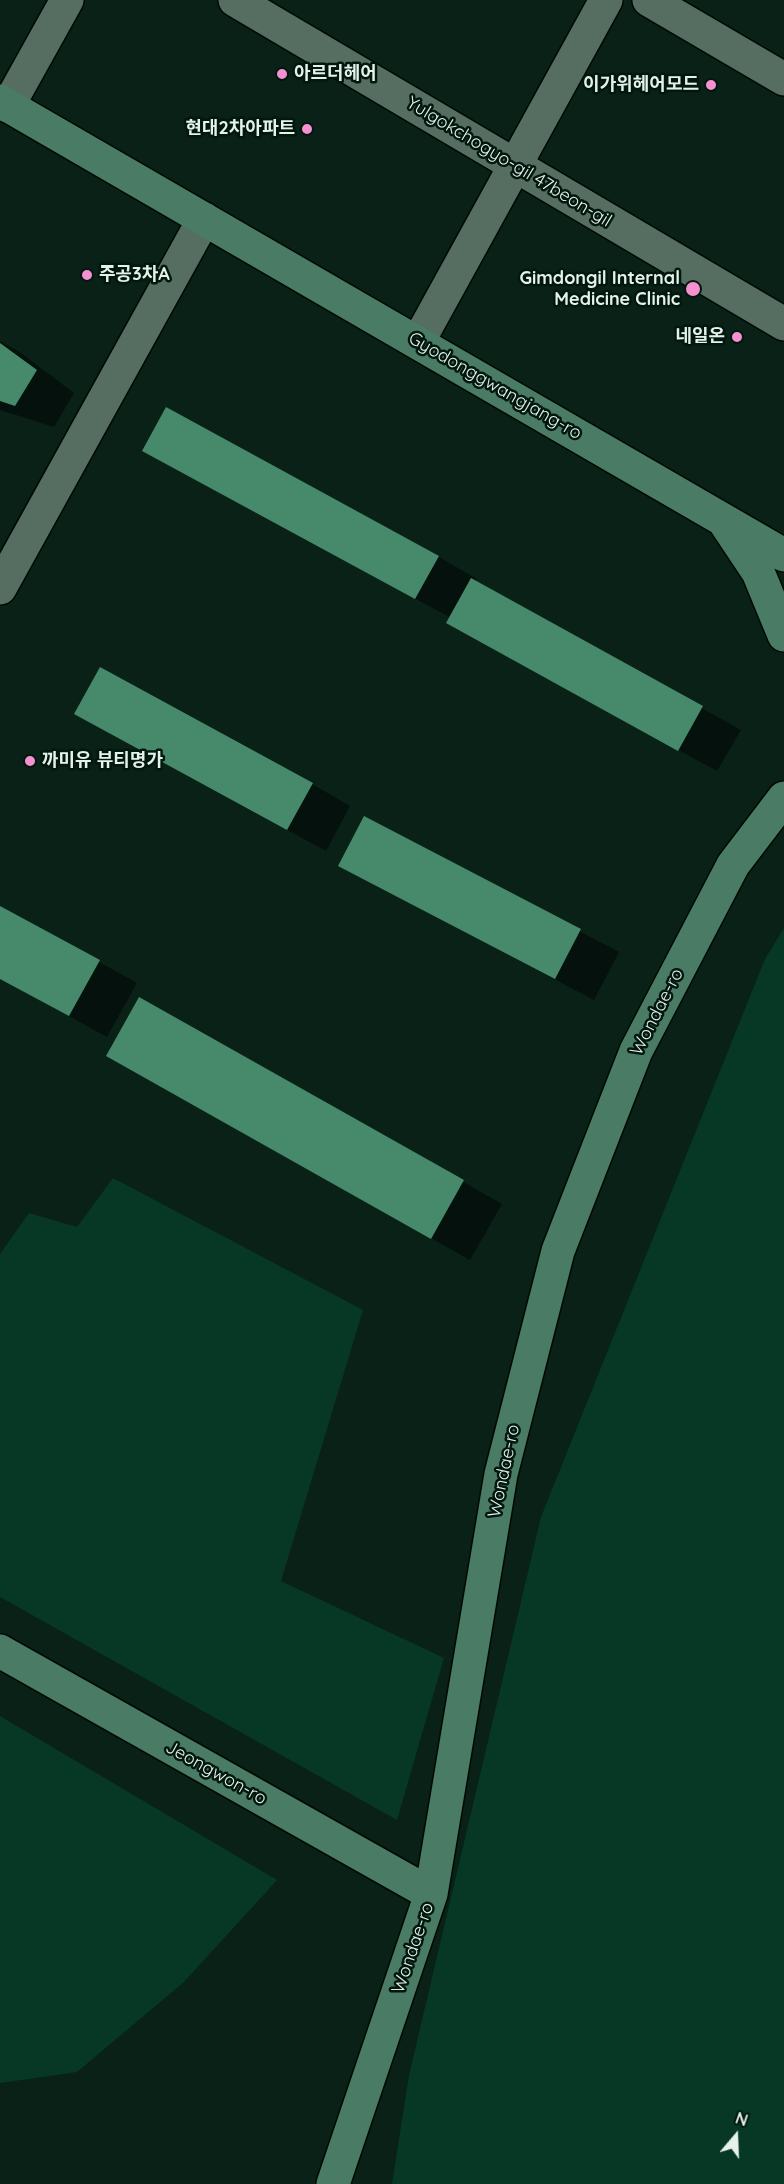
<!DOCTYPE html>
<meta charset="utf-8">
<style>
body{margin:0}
#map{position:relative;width:784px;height:2184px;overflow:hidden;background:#0a2117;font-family:Quicksand,sans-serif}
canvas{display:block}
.north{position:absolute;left:706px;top:2106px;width:60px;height:60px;-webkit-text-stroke:4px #02170e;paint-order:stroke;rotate:19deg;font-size:16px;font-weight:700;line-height:24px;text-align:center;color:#e4f2ea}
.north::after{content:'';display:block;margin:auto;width:21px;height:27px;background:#e4f2ea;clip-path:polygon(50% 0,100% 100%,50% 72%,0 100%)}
</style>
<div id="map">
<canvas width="784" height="2184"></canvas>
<div class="north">N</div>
</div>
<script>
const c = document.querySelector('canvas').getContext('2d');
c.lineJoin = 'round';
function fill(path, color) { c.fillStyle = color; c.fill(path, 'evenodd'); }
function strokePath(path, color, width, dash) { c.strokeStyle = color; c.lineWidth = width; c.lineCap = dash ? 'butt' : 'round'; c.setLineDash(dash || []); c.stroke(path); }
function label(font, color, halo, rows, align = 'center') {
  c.font = font + ' Quicksand,"Noto Sans KR",sans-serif'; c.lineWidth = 5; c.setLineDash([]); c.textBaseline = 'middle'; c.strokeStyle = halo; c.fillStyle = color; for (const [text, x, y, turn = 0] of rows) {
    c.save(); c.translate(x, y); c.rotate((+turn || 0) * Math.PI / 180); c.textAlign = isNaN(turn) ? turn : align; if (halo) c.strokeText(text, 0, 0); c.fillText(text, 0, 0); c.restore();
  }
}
fill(new Path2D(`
 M784,928v1256h-392l17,-109 132,-558 224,-558z
 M113,1178l250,132 -82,271 163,77 -47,162 -397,-223v-343l29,-41 48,14z
 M0,1716l277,164 -93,102 -107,90 -77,11z`), '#063825');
fill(new Path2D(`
 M0,341l21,12 53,40 -20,34 -54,-17z
 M167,409l272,148 38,22 -2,3 266,148 -24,41 -230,-126 -36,-27 -269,-146z
 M114,736l198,48 38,22 -24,45z
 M365,818l254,134 -25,48 -254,-134z
 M0,907l137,76 -30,54 -107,-59z
 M140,999l362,205 -32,56 -324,-182z`), '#0007');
fill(new Path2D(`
 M0,343l37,27 -22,36 -15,-5z
 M166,407l273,149 -24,43 -273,-148z
 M471,578l232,128 -25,45 -232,-128z
 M100,667l213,116 -26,47 -213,-116z
 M364,816l217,113 -26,50 -217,-113z
 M0,906l100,54 -31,56 -69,-37z
 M139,997l325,183 -33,59 -325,-183z`), '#478a6b');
const street = new Path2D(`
 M235,0l549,324
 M649,0l135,79
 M8,106l59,-106
 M418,342l188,-342
 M0,588l204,-369`);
const secondary = new Path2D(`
 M0,101l784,454
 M726,524l32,48 26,63
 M0,1651l431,243
 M333,2184l98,-290 70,-420 57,-223 78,-200 97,-186 51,-67`);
strokePath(street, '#000a03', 36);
strokePath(secondary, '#000a03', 36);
strokePath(street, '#556e61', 33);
strokePath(secondary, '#497b65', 33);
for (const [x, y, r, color] of [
 [282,74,6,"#f590d1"],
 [711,85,6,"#f590d1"],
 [307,129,6,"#f590d1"],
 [87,275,6,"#f590d1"],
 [693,289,8,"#f590d1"],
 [737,337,6,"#f590d1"],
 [30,761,6,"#f590d1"]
]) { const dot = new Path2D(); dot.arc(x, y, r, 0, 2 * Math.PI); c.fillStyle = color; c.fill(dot); strokePath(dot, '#02170e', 2); }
label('bold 18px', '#e4f2ea', '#02170e', [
 ["아르더헤어",294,74,"left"],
 ["이가위헤어모드",699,85],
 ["현대2차아파트",295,129],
 ["주공3차A",99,275,"left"],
 ["Gimdongil Internal",680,279],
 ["Medicine Clinic",680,300],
 ["네일온",725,337],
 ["까미유 뷰티명가",42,761,"left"]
], 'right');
label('18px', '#e4f2ea', '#02170e', [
 ["Yulgokchogyo-gil 47beon-gil",509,162,31],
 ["Gyodonggwangjang-ro",495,386,30],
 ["Wondae-ro",657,1012,-63],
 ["Wondae-ro",504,1471,-78],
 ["Jeongwon-ro",216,1773,29],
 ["Wondae-ro",413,1948,-71]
]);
</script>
